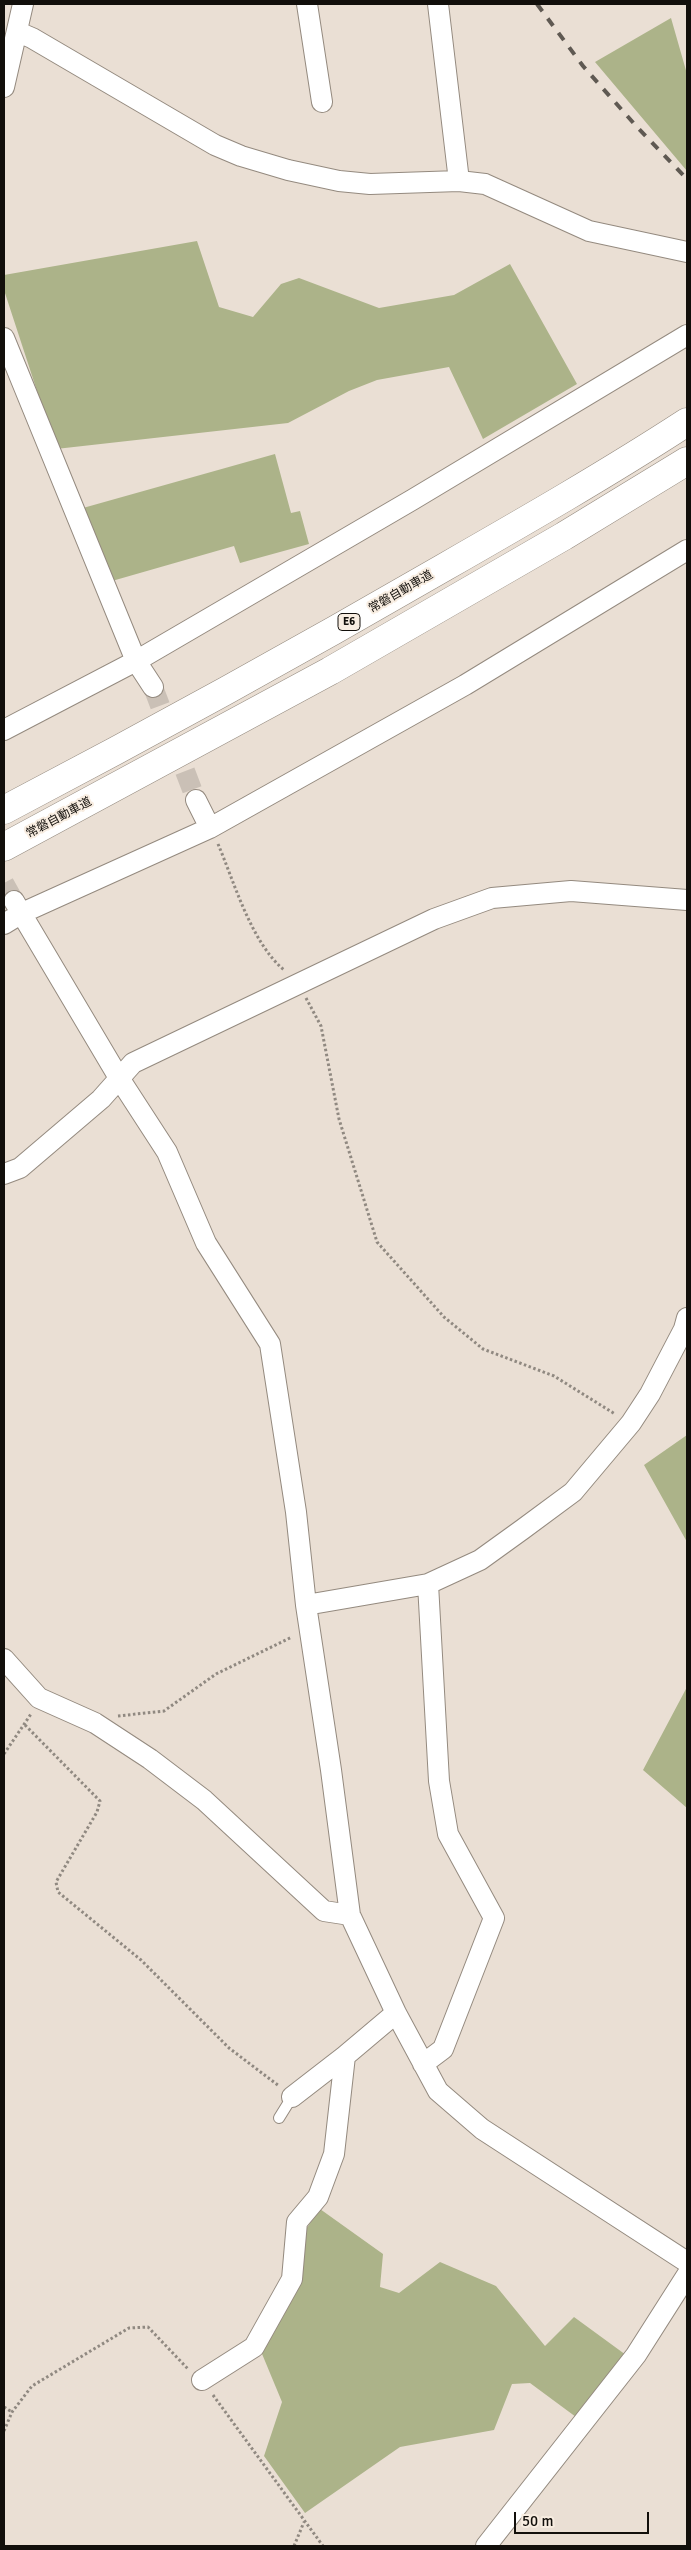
<!DOCTYPE html>
<meta charset="utf-8">
<style>
body{margin:0}
#map{position:relative;width:691px;height:2550px;overflow:hidden;background:#eadfd4;font-family:Signika,sans-serif}
canvas{display:block}
.frame{position:absolute;inset:0;border:5px solid #120f0b;pointer-events:none}
.scale{position:absolute;left:514px;top:2512px;width:135px;height:22px;box-sizing:border-box;border:2px solid #120f0b;border-top:0;padding-left:6px;font-size:15px;line-height:18px;white-space:nowrap;color:#120f0b;-webkit-text-stroke:4px #f8ede1;paint-order:stroke}
</style>
<div id="map">
<canvas width="691" height="2550"></canvas>
<div class="frame"></div>
<div class="scale">50 m</div>
</div>
<script>
const c = document.querySelector('canvas').getContext('2d');
c.lineJoin = 'round';
function fill(path, color) { c.fillStyle = color; c.fill(path, 'evenodd'); }
function strokePath(path, color, width, dash) { c.strokeStyle = color; c.lineWidth = width; c.lineCap = dash ? 'butt' : 'round'; c.setLineDash(dash || []); c.stroke(path); }
function label(font, color, halo, rows, align = 'center') {
  c.font = font + ' Signika,"Noto Sans JP",sans-serif'; c.lineWidth = 4; c.setLineDash([]); c.textBaseline = 'middle'; c.strokeStyle = halo; c.fillStyle = color; for (const [text, x, y, turn = 0] of rows) {
    c.save(); c.translate(x, y); c.rotate((+turn || 0) * Math.PI / 180); c.textAlign = isNaN(turn) ? turn : align; if (halo) c.strokeText(text, 0, 0); c.fillText(text, 0, 0); c.restore();
  }
}
fill(new Path2D(`
 M671,18l16,56v97l-92,-109z
 M197,241l22,66 34,10 28,-33 18,-6 80,30 75,-13 56,-31 67,120 -94,55 -34,-72 -72,13 -28,11 -61,32 -232,26 -52,-159v-15z
 M275,454l16,59 9,-2 9,33 -69,19 -6,-17 -129,37 -22,-75z
 M687,1435v107l-43,-77z
 M687,1687v121l-44,-38z
 M320,2209l63,45 -3,33 19,6 41,-31 56,24 49,60 29,-29 52,38 -50,62 -46,-34 -18,1 -18,46 -94,17 -95,66 -41,-57 18,-54 -22,-53 46,-120z`), '#acb389');
strokePath(new Path2D(`
 M153,687l43,113
 M4,883l10,18`), '#cac0b6', 20, [20, 10]);
const lane = new Path2D(`
 M279,2118l13,-21`);
const street = new Path2D(`
 M307,4l15,98
 M438,4l21,177
 M18,32l14,6 183,107 26,11 47,14 51,11 31,3 89,-3 26,3 104,47 98,21
 M4,87l19,-83
 M4,338l132,323 17,26
 M4,730l132,-69 276,-161 275,-165
 M196,800l14,28
 M14,901l105,177 48,74 39,91 64,101 26,168 10,93 25,165 19,145 46,98 42,78 44,38 205,133
 M4,924l18,-11 188,-85 255,-143 222,-135
 M4,1174l16,-6 81,-69 32,-36 301,-144 58,-21 79,-7 116,9
 M306,1605l122,-21 52,-24 43,-31 50,-37 58,-69 19,-29 34,-65 3,-11
 M4,1659l35,39 56,25 55,36 54,41 120,111 26,4
 M423,2064l20,-15 51,-131 -46,-84 -9,-53 -11,-197
 M292,2097l53,-41
 M202,2380l52,-33 38,-68 5,-57 21,-25 16,-43 11,-98 51,-43
 M486,2546l150,-191 51,-80`);
const highway = new Path2D(`
 M4,810c149,-78 294,-158 439,-242 82,-47 164,-94 244,-146
 M4,847l326,-176 234,-135 123,-75`);
strokePath(lane, '#948a7f', 12);
strokePath(street, '#948a7f', 22);
strokePath(highway, '#948a7f', 29);
strokePath(new Path2D(`
 M218,844c17,40 33,98 66,126
 M306,998l15,28 18,93 38,123 67,75 39,32 71,27 61,38
 M118,1716l46,-5 52,-37 76,-37
 M25,1725l75,76 -3,11 -41,70 2,10 83,68 88,88 50,38
 M4,1754l27,-40
 M213,2395l110,151
 M4,2407l8,5
 M4,2431l8,-19 20,-26 97,-58 19,-1 40,42
 M294,2546l10,-24`), '#908981', 3, [2.5, 2.5]);
strokePath(lane, '#fff', 10);
strokePath(street, '#fff', 20);
strokePath(highway, '#fff', 28);
strokePath(new Path2D(`
 M537,4l46,62 54,61 50,52`), '#5f5952', 4, [9, 9]);
for (const [x, y, w] of [
 [349,622,22]
]) { const box = new Path2D(); box.roundRect(x - w / 2, y - 8.5, w, 17, 4); c.fillStyle = '#f8ede1'; c.fill(box); strokePath(box, '#120f0b', 1); }
label('bold 11px', '#120f0b', null, [
 ["E6",349,622]
]);
label('12px', '#120f0b', '#f8ede1', [
 ["常磐自動車道",401,592,-30],
 ["常磐自動車道",59,818,-28]
]);
</script>
